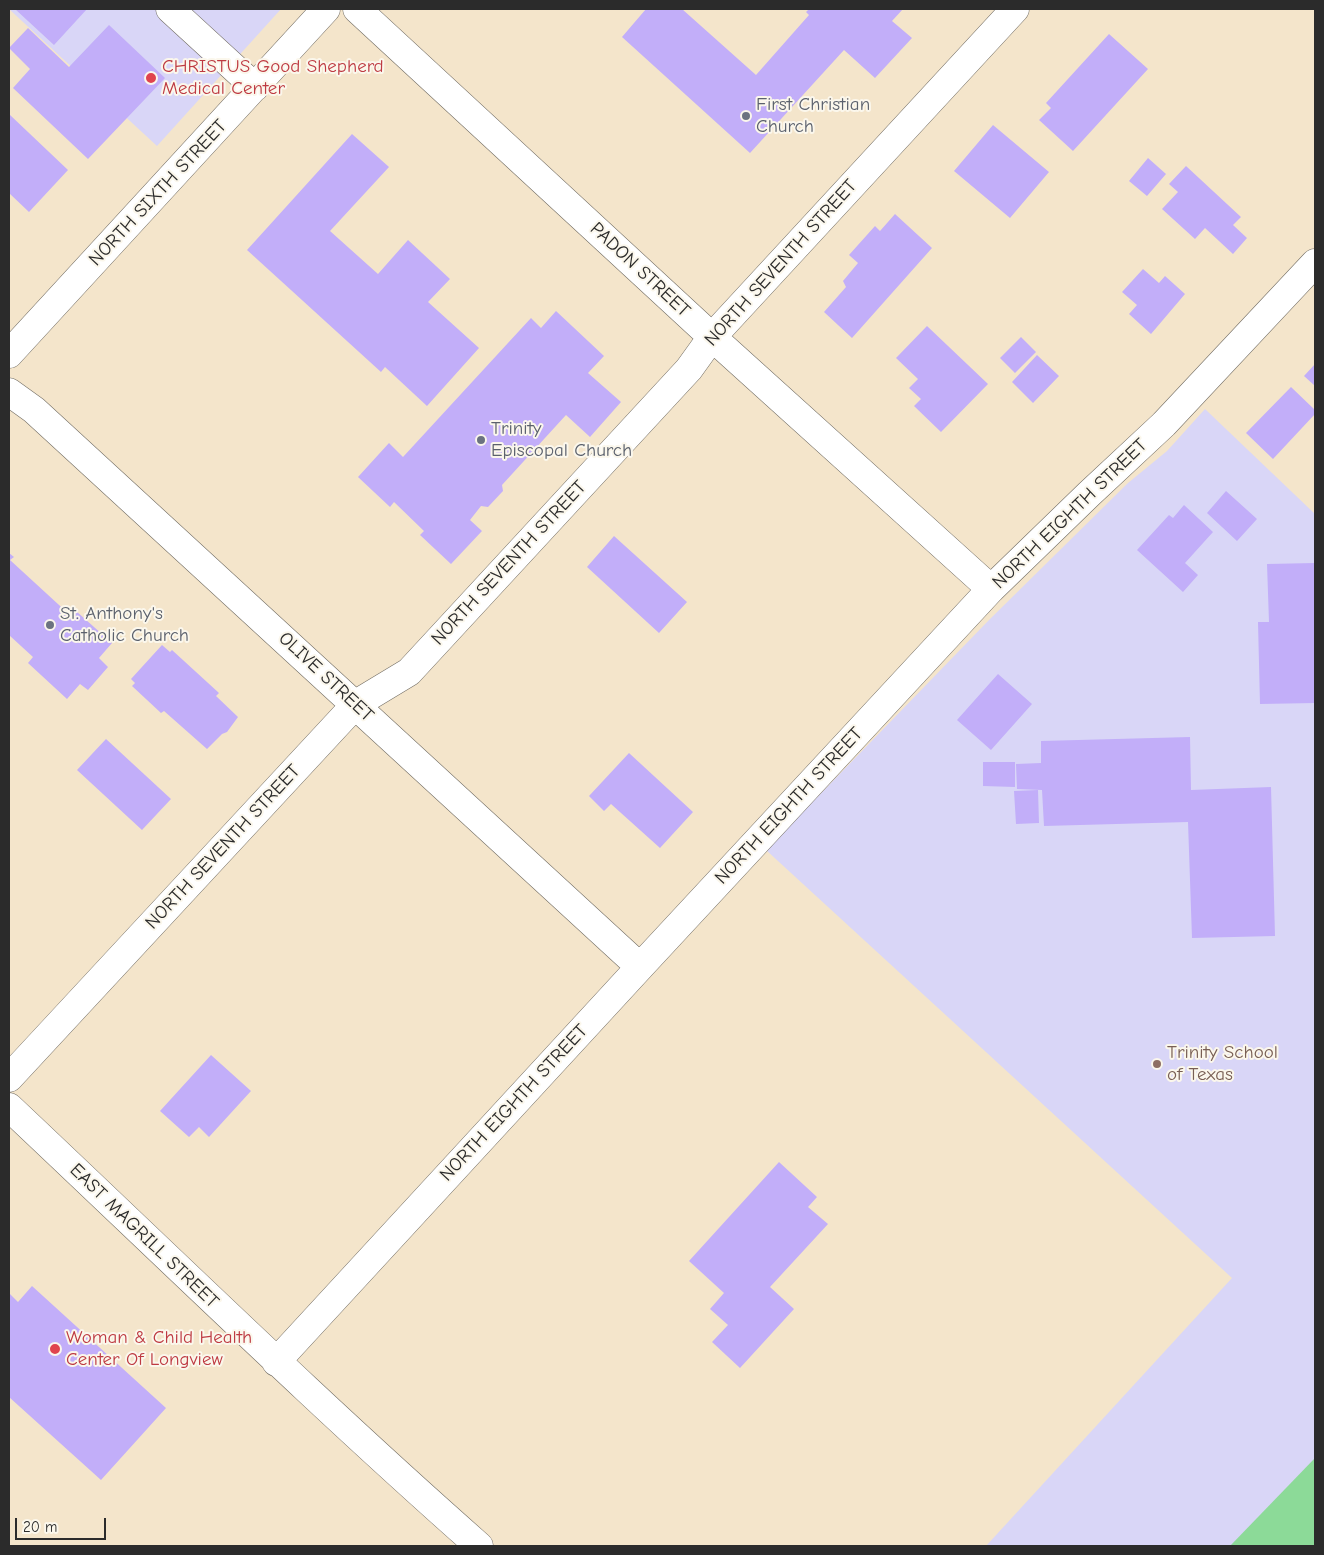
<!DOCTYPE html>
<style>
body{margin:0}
#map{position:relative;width:1324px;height:1555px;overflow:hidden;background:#f4e5cb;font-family:"Comic Neue",sans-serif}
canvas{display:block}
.frame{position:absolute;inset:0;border:10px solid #2b2b2b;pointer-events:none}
.scale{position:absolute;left:15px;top:1518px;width:91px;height:22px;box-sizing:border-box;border:2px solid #2b2b2b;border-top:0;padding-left:6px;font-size:15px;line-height:18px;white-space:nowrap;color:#2b2b2b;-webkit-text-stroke:4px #fbf7ec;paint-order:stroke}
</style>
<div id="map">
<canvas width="1324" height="1555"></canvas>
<div class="frame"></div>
<div class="scale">20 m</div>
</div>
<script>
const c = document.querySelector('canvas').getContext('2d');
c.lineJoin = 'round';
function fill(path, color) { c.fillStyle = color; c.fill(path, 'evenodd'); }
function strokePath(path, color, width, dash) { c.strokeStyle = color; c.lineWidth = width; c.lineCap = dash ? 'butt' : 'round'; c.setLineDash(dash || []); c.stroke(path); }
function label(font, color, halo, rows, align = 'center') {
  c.font = font + ' "Comic Neue",sans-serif'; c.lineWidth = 4; c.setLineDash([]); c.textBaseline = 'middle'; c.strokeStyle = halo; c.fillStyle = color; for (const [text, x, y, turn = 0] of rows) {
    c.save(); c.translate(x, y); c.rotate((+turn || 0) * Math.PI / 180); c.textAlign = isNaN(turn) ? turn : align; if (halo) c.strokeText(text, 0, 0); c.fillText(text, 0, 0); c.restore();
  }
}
fill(new Path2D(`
 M9,9h272l-124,137z
 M1205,409l110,105v1032h-329l246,-268 -466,-428 224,-231 138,-136 39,-32z`), '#d9d6f7');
fill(new Path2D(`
 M1315,1458v88h-85z`), '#8cda98');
fill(new Path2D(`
 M15,9h72l-33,36z
 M646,9h36l74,66 53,-60 -3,-3 3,-3h94l-11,12 20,17 -37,40 -31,-28 -94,103 -128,-116z
 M109,25l56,53 -77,81 -75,-71 17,-19 -21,-21 19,-20 41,39z
 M1109,34l39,35 -75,82 -34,-31 12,-12 -5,-5z
 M9,114l59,56 -39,42 -20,-19z
 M993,125l56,47 -39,46 -56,-47z
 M352,134l37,33 -59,64 48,43 30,-34 42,39 -22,23 51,46 -52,58 -42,-39 -4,5 -134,-122z
 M1148,158l18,16 -19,22 -18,-15z
 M1186,166l55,51 -8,8 14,13 -14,16 -28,-26 -10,11 -33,-30 16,-17 -9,-8z
 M895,214l37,34 -80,90 -28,-26 22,-25 -3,-6 15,-18 -9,-8 26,-29 5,5z
 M1143,269l16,14 6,-7 20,18 -34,40 -22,-20 8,-9 -15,-13z
 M556,311l48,45 -16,17 33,29 -31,35 -24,-22 -64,70 1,6 -15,16 -7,-1 -11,14 12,11 -31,33 -31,-29 4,-4 -30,-29 -4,5 -32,-30 31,-34 14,14 128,-139 10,10z
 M927,326l61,58 -47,48 -27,-26 7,-7 -12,-11 9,-9 -22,-21z
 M1021,337l15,15 -21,21 -15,-15z
 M1037,355l22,21 -26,27 -21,-21z
 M1315,364v22l-11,-10z
 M1291,387l24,23v4l-42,45 -27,-26z
 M1226,491l31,28 -20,22 -30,-28z
 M1184,505l29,27 -28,31 13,12 -15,17 -46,-42 32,-35 4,3z
 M614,536l73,66 -28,31 -72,-66z
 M9,553l5,4 -4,3 61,56 5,-5 36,32 -13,15 9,9 -20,23 -8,-6 -13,15 -39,-36 5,-6 -24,-22z
 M1315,563v140l-55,1 -2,-82h11l-2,-58z
 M162,645l8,7 2,-2 47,43 -3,3 22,21 -11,15 -5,2 -15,15 -43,-38 -3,2 -29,-27 3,-3 -4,-4z
 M998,674l34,30 -41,46 -34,-30z
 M1190,737l1,53 80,-3 4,149 -83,2 -4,-116 -144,4 -2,-36 -25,-1 -1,-25 25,-1v-22z
 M106,739l65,60 -29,31 -65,-60z
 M629,753l64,59 -33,36 -49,-44 -7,7 -15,-15z
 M983,762h32v25l-32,-1z
 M1038,790l1,33 -23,1 -2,-33z
 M211,1055l40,36 -42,46 -10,-10 -10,10 -29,-26z
 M779,1162l38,35 -9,10 20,17 -58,63 24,22 -54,59 -28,-26 16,-17 -18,-16 14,-16 -35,-32z
 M32,1286l134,122 -65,72 -92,-83v-104l9,9z`), '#c2aef9');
const minor = new Path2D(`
 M170,9l85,78
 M357,9l355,328 279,252
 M9,354l317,-345
 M9,392l25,18 606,557
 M9,1078l347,-374 53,-32 280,-303 23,-32 303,-328
 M9,1107c156,147 309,297 470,439
 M276,1362l364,-395 351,-378 98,-95 75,-70 151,-161`);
strokePath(minor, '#716c63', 29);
strokePath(minor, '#fff', 28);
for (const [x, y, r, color] of [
 [151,78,6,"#e0444e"],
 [746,116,5,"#6b7280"],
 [481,440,5,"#6b7280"],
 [50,625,5,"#6b7280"],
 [1157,1064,5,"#8d6e63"],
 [55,1349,6,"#e0444e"]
]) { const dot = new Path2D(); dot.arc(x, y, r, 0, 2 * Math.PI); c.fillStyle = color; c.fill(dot); strokePath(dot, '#fbf7ec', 2); }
label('19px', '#be3a42', '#fbf7ec', [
 ["CHRISTUS Good Shepherd",162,67],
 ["Medical Center",162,89],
 ["Woman & Child Health",66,1338],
 ["Center Of Longview",66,1360]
], 'left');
label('19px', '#5b616d', '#fbf7ec', [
 ["First Christian",756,105],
 ["Church",756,127],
 ["Trinity",491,429],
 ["Episcopal Church",491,451],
 ["St. Anthony's",60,614],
 ["Catholic Church",60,636]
], 'left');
label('19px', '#2b2b2b', '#fbf7ec', [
 ["NORTH SIXTH STREET",158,193,-47],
 ["NORTH SEVENTH STREET",781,263,-48],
 ["PADON STREET",640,270,43],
 ["NORTH EIGHTH STREET",1070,514,-44],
 ["NORTH SEVENTH STREET",509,563,-47],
 ["OLIVE STREET",326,677,43],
 ["NORTH EIGHTH STREET",789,806,-47],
 ["NORTH SEVENTH STREET",223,847,-47],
 ["NORTH EIGHTH STREET",514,1103,-47],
 ["EAST MAGRILL STREET",144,1236,44]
]);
label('19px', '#785e54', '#fbf7ec', [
 ["Trinity School",1167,1053],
 ["of Texas",1167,1075]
], 'left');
</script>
